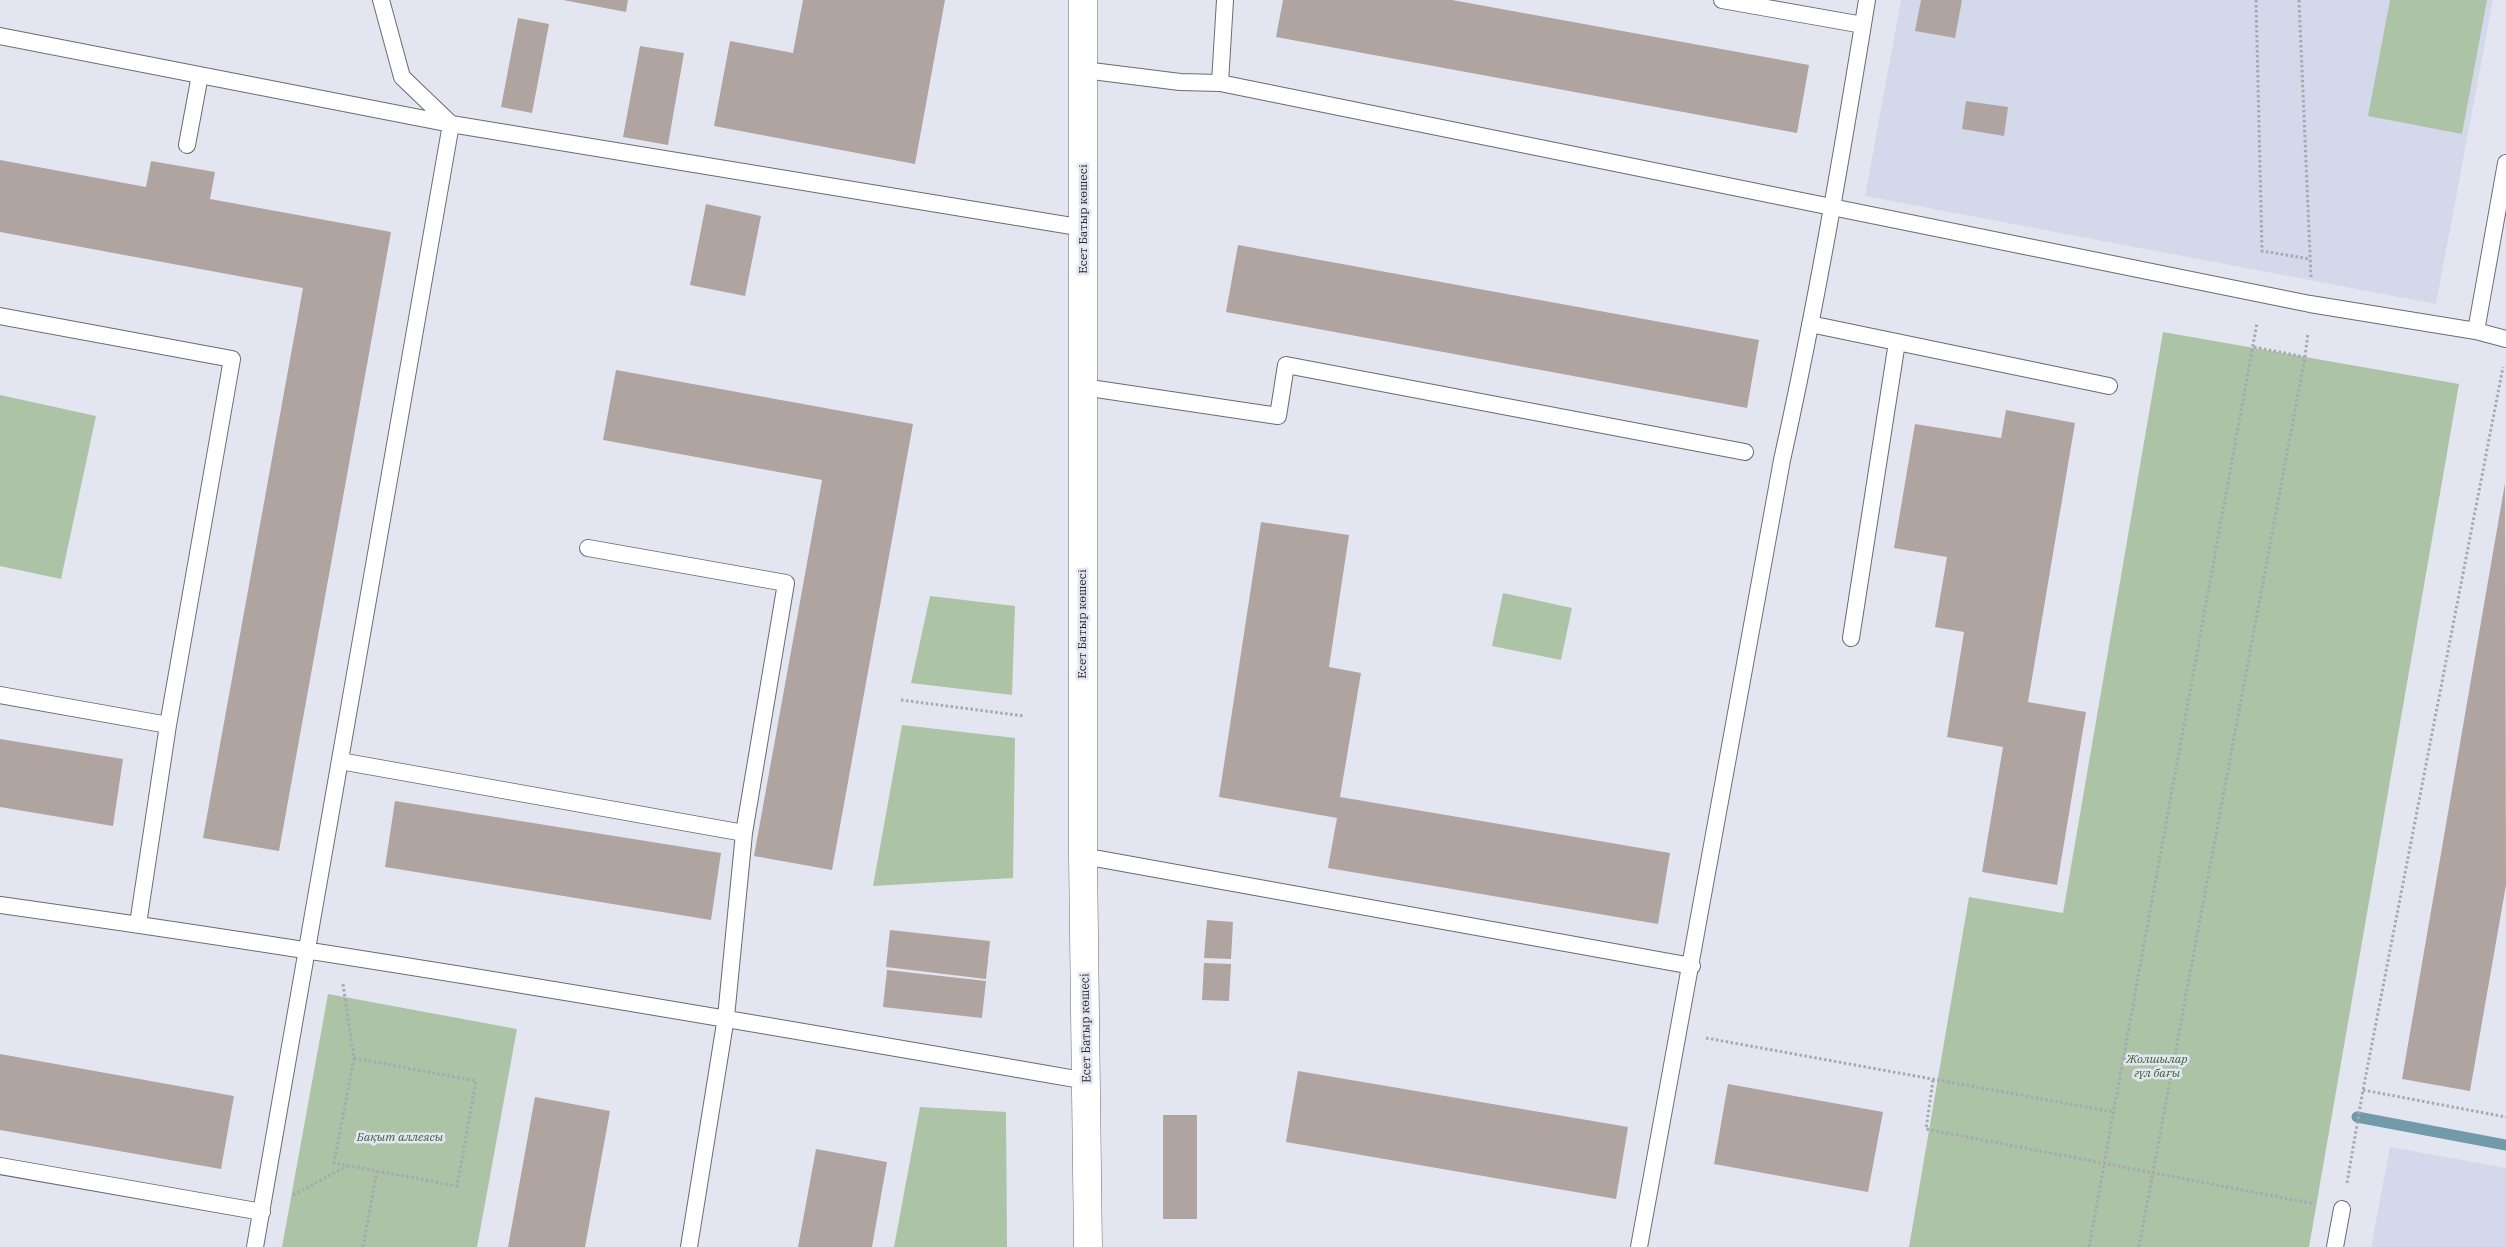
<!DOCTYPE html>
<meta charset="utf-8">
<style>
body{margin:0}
canvas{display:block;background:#e3e6f1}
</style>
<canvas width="2506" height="1247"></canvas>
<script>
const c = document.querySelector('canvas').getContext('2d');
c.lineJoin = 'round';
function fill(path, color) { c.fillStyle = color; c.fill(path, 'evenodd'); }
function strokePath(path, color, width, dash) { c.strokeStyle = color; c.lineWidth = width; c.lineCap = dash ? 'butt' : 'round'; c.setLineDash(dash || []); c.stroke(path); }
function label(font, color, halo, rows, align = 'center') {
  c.font = font + ' "IBM Plex Serif",serif'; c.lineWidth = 5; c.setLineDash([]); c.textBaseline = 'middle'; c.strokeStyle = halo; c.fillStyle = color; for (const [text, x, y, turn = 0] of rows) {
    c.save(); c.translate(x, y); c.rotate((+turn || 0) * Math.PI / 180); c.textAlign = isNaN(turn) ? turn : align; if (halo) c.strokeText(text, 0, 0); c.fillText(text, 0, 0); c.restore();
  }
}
fill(new Path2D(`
 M1901,0h592l-57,304 -571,-108z
 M2390,1147l116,21v79h-135z`), '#d3d9ea');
fill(new Path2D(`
 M2390,0h97l-25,134 -94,-18z
 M2163,332l296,52 -150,863h-400l60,-350 94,16z
 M0,395l96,21 -35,163 -61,-13z
 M1503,593l69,15 -11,52 -69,-14z
 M930,596l85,10 -3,89 -101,-12z
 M902,725l113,13 -2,140 -140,8z
 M328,994l189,35 -40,218h-195z
 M920,1107l86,5 1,135h-113z`), '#acc3a6');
strokePath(new Path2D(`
 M2357,1117l149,28`), '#729aa8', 11);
fill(new Path2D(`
 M563,0h65l-2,12z
 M803,0h142l-30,164 -201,-38 16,-85 63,12z
 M1283,0h169l357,65 -12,68 -521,-96z
 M1921,0h41l-7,38 -40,-7z
 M518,18l31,6 -17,89 -31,-6z
 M640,46l44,7 -16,92 -45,-8z
 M1966,101l42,6 -4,29 -42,-7z
 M0,160l146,27 5,-26 64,11 -5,27 181,33 -112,619 -76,-13 100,-550 -303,-56z
 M706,204l55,12 -16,80 -55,-11z
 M1238,245l521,95 -12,68 -521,-96z
 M616,370l297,54 -81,446 -78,-14 68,-376 -219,-40z
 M2006,410l69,13 -47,279 58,10 -29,173 -75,-13 21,-125 -56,-10 17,-105 -29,-5 12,-70 -53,-9 21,-124 86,14z
 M2505,483l1,402 -36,206 -68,-12z
 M1261,522l88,13 -20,132 32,6 -21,124 330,56 -12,71 -330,-56 9,-50 -118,-21z
 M0,739l123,20 -10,67 -113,-19z
 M395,801l326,52 -10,67 -326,-53z
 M1207,920l26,2 -2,37 -27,-1z
 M890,930l100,11 -4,38 -100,-12z
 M1204,963l27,1 -2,37 -27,-1z
 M887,970l99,11 -4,37 -99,-11z
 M0,1054l234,42 -13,73 -221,-39z
 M1298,1071l330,56 -12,72 -330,-57z
 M1728,1084l155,28 -15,80 -154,-28z
 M535,1097l75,14 -25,136h-77z
 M1163,1115h34v104h-34z
 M816,1149l71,13 -15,85h-74z`), '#b0a4a1');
const lane = new Path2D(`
 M1722,0l141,25
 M0,36l451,88 633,104
 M1084,70l96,12 40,1 1090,221 166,27 30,-168
 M1220,83l5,-83
 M187,145l13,-70
 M0,316l232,43 -64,366 -30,199
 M1810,324l299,62
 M2476,331l30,8
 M1083,387l195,29 8,-51 459,87
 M588,548l198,35 -42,250 -18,184 -37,230
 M1851,638l46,-296
 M0,695l168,30
 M340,761l404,72
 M1083,856l609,110
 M0,905c364,51 725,113 1087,176
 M0,1166l262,46
 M255,1247l196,-1123 -49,-47 -21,-77
 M1639,1247l143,-787c34,-153 60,-306 85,-460
 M2335,1247l7,-38`);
const secondary = new Path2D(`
 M1083,0v856l5,391`);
strokePath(lane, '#696c75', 18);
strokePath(secondary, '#696c75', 29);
strokePath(new Path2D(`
 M2256,0l6,251 48,8
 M2299,0l12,277
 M2254,347l51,10
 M901,700l123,16
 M343,984l11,74
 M1706,1038l408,74
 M354,1058l122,23 -19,105 -123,-23z
 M1933,1080l-7,49 389,75
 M2363,1090l143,27
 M2347,1183l16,-93 140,-723
 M293,1195l54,-29
 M363,1247l14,-76
 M2089,1247l168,-924
 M2139,1247l166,-890 3,-24`), '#a7a9b2', 3, [2.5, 2.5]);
strokePath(lane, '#fff', 16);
strokePath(secondary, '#fff', 28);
label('12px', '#27282c', '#e3e6f1', [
 ["Есет Батыр көшесі",1084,219,-90],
 ["Есет Батыр көшесі",1083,624,-90],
 ["Есет Батыр көшесі",1086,1028,-91]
]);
label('italic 12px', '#3d6035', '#e3e6f1', [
 ["Жолшылар",2157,1060],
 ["гүл бағы",2157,1074],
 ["Бақыт аллеясы",400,1138]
]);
</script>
